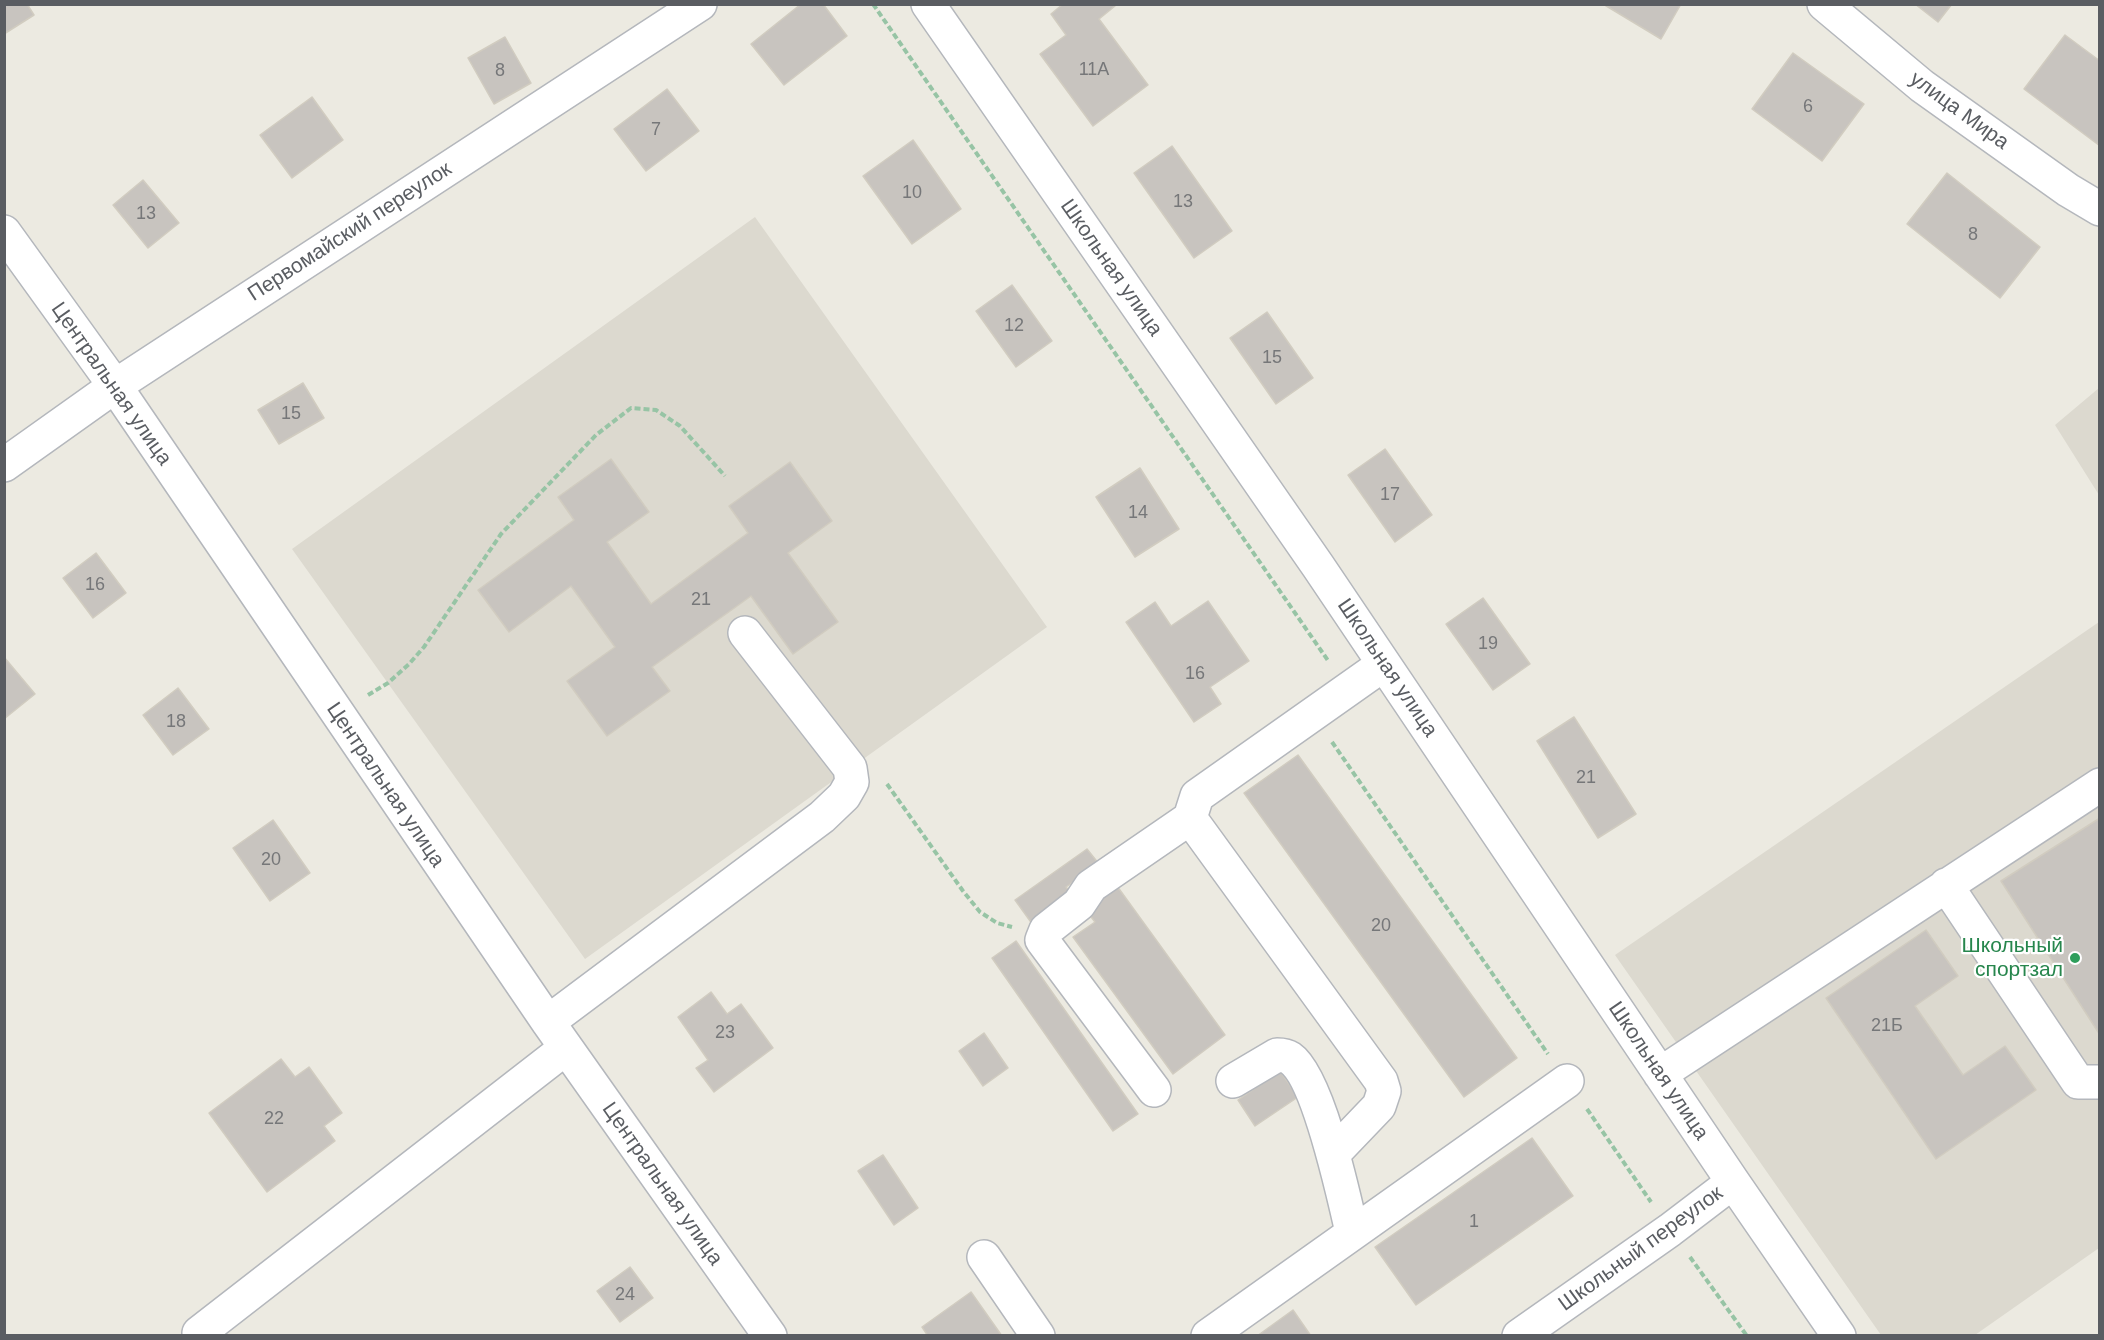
<!DOCTYPE html>
<meta charset="utf-8">
<style>
body{margin:0}
#map{position:relative;width:2104px;height:1340px;overflow:hidden;background:#eceae1;font-family:Arial,sans-serif}
canvas{display:block}
.frame{position:absolute;inset:0;border:6px solid #5a5d62;pointer-events:none}
</style>
<div id="map">
<canvas width="2104" height="1340"></canvas>
<div class="frame"></div>
</div>
<script>
const c = document.querySelector('canvas').getContext('2d');
c.lineJoin = 'round';
function fill(path, color) { c.fillStyle = color; c.fill(path, 'evenodd'); }
function strokePath(path, color, width, dash) { c.strokeStyle = color; c.lineWidth = width; c.lineCap = dash ? 'butt' : 'round'; c.setLineDash(dash || []); c.stroke(path); }
function label(font, color, halo, rows, align = 'center') {
  c.font = font + ' Arial,sans-serif'; c.lineWidth = 4.5; c.setLineDash([]); c.textBaseline = 'middle'; c.strokeStyle = halo; c.fillStyle = color; for (const [text, x, y, turn = 0] of rows) {
    c.save(); c.translate(x, y); c.rotate((+turn || 0) * Math.PI / 180); c.textAlign = isNaN(turn) ? turn : align; if (halo) c.strokeText(text, 0, 0); c.fillText(text, 0, 0); c.restore();
  }
}
fill(new Path2D(`
 M755,217l292,410 -462,332 -293,-410z
 M2099,388v107l-44,-70z
 M2099,622v626l-124,87h-94l-266,-380z`), '#dcd9cf');
const building = new Path2D(`
 M4,4h23l7,11 -30,19z
 M801,4h22l24,32 -63,49 -33,-41z
 M1063,4h51l1,2 -16,13 49,66 -55,41 -53,-72 26,-19 -15,-21z
 M1603,4h78l-20,35z
 M1915,4h37l-14,18z
 M2065,35l35,26v85l-76,-57z
 M505,37l26,46 -37,21 -26,-46z
 M1793,53l71,51 -42,57 -70,-52z
 M667,89l32,42 -53,40 -32,-42z
 M312,97l31,43 -51,38 -32,-43z
 M913,140l48,69 -49,35 -49,-68z
 M1172,146l60,85 -38,27 -60,-85z
 M1947,173l93,74 -40,51 -93,-74z
 M143,180l36,43 -31,25 -35,-43z
 M1012,285l40,56 -36,26 -40,-56z
 M1267,312l46,66 -37,26 -46,-66z
 M303,383l21,35 -45,26 -21,-34z
 M1385,449l47,66 -37,27 -47,-67z
 M611,459l38,53 -42,30 44,62 97,-71 -19,-27 61,-44 42,59 -44,32 50,69 -45,32 -42,-58 -99,71 18,24 -63,45 -40,-55 48,-34 -44,-61 -62,46 -31,-42 96,-70 -16,-23z
 M1140,468l39,61 -44,28 -39,-60z
 M96,553l30,40 -33,25 -30,-40z
 M1483,598l47,66 -37,26 -47,-66z
 M1208,601l41,60 -39,26 11,17 -27,18 -68,-100 29,-20 16,24z
 M4,657l31,37 -31,25z
 M178,688l31,41 -36,26 -30,-40z
 M1574,717l62,97 -38,24 -61,-97z
 M1298,755l219,303 -53,39 -220,-304z
 M2100,818v217l-99,-154z
 M273,820l37,53 -40,28 -37,-53z
 M1087,849l12,15 -33,23 7,9 -40,29 -18,-25z
 M1117,886l108,149 -52,39 -100,-137 22,-15 -10,-13z
 M1926,930l32,46 -43,30 48,69 42,-29 31,44 -100,69 -110,-161z
 M1016,941l122,173 -25,17 -121,-173z
 M711,992l16,22 14,-10 32,44 -59,44 -18,-24 12,-8 -30,-43z
 M984,1033l24,35 -25,18 -24,-35z
 M281,1059l14,18 14,-10 33,46 -18,13 11,15 -68,51 -58,-79z
 M1280,1071l18,26 -43,29 -17,-26z
 M1532,1138l41,58 -157,109 -41,-58z
 M883,1155l35,53 -24,17 -36,-54z
 M630,1267l23,31 -33,24 -23,-31z
 M971,1292l31,44h-74l-6,-9z
 M1293,1310l18,26h-54z`);
fill(building, '#c8c4bf');
strokePath(building, '#d1ccc0', 1.5);
const minor = new Path2D(`
 M928,4l390,562 415,616 106,154
 M1824,4l98,82 146,104 32,19
 M4,232l111,154 433,636 222,314
 M4,465l111,-79 585,-382
 M1946,885l132,197h22
 M548,1022l274,-205 22,-21 8,-14 -2,-14 -105,-135
 M1660,1074l440,-289
 M1233,1081l44,-26c4,0 10,1 13,3 28,19 54,139 62,174
 M1154,1090l-112,-150 4,-10 33,-26 12,-18 99,-68
 M1334,1153l45,-47 5,-15 -3,-10 -191,-263 7,-22 187,-132
 M984,1257l54,79
 M199,1333l367,-285
 M1208,1336l359,-255
 M1519,1336l151,-106 63,-48`);
strokePath(minor, '#b4b7bc', 36);
strokePath(new Path2D(`
 M873,4l456,658
 M368,695l20,-12 21,-19 15,-17 77,-113 95,-99 35,-27 25,2 24,16 45,50
 M1332,742l216,312
 M887,784l76,107 17,21 17,11 15,4
 M1587,1109l64,93
 M1690,1257l57,79`), '#97c4a5', 4, [6, 3]);
strokePath(minor, '#fff', 33);
for (const [x, y, r, color] of [
 [2075,958,6,"#2e9e5b"]
]) { const dot = new Path2D(); dot.arc(x, y, r, 0, 2 * Math.PI); c.fillStyle = color; c.fill(dot); strokePath(dot, '#fff', 2); }
label('18px', '#767779', null, [
 ["11А",1094,70],
 ["8",500,71],
 ["6",1808,107],
 ["7",656,130],
 ["10",912,193],
 ["13",1183,202],
 ["13",146,214],
 ["8",1973,235],
 ["12",1014,326],
 ["15",1272,358],
 ["15",291,414],
 ["17",1390,495],
 ["14",1138,513],
 ["16",95,585],
 ["21",701,600],
 ["19",1488,644],
 ["16",1195,674],
 ["18",176,722],
 ["21",1586,778],
 ["20",271,860],
 ["20",1381,926],
 ["21Б",1887,1026],
 ["23",725,1033],
 ["22",274,1119],
 ["1",1474,1222],
 ["24",625,1295]
]);
label('21px', '#5a5d62', '#fff', [
 ["улица Мира",1959,111,36],
 ["Первомайский переулок",350,232,-33],
 ["Школьная улица",1111,268,55],
 ["Центральная улица",111,384,55],
 ["Школьная улица",1387,668,56],
 ["Центральная улица",385,785,56],
 ["Школьная улица",1658,1071,56],
 ["Центральная улица",662,1184,55],
 ["Школьный переулок",1641,1249,-36]
]);
label('21px', '#27864d', '#fff', [
 ["Школьный",2063,946],
 ["спортзал",2063,970]
], 'right');
</script>
